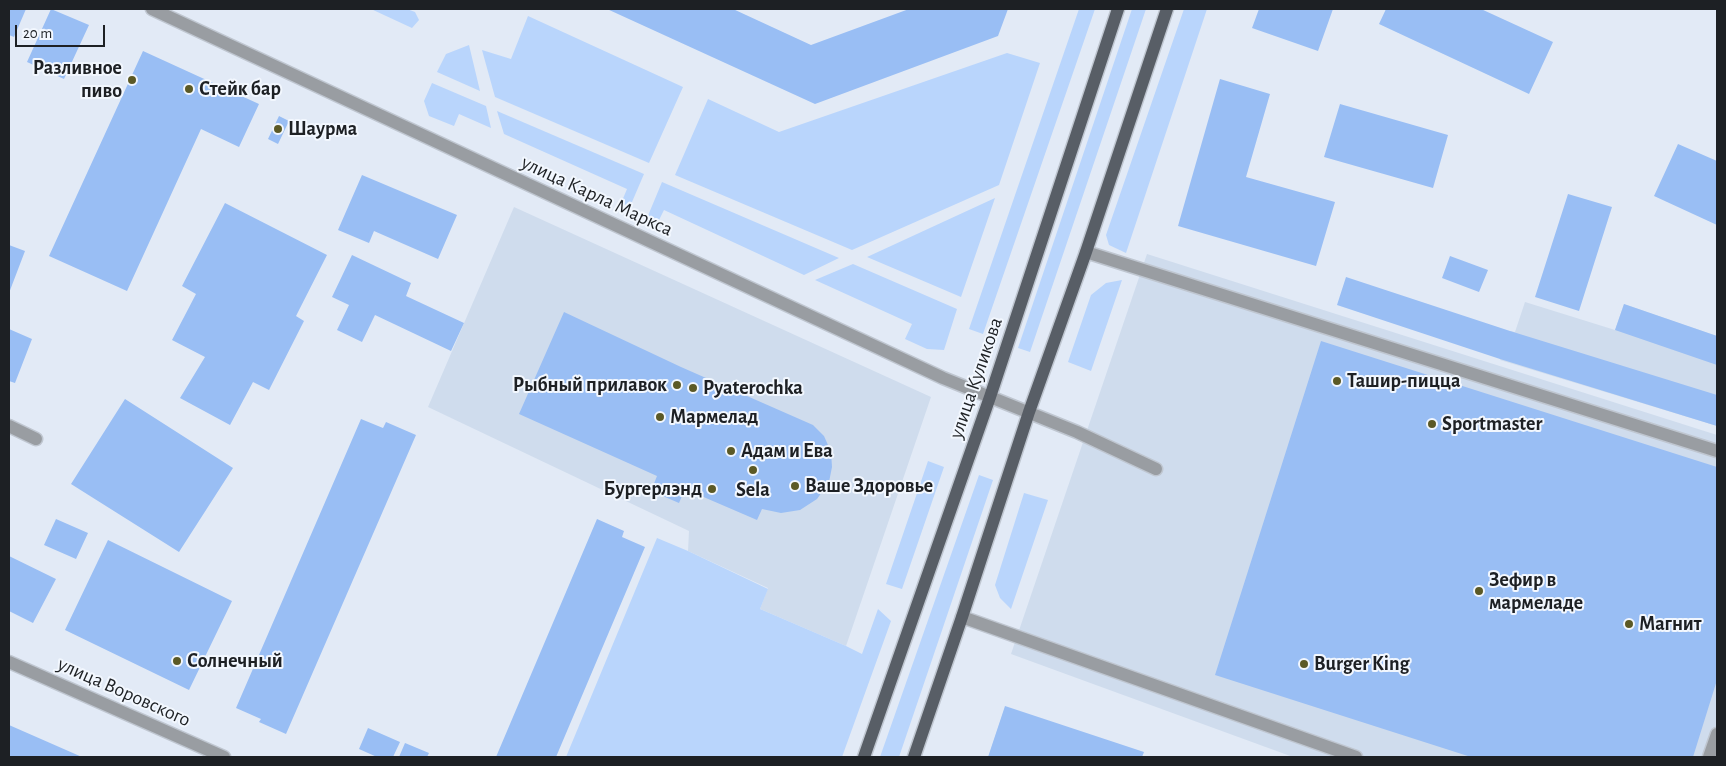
<!DOCTYPE html>
<meta charset="utf-8">
<style>
body{margin:0}
#map{position:relative;width:1726px;height:766px;overflow:hidden;background:#e2eaf6;font-family:"Alegreya Sans",sans-serif}
canvas{display:block}
.frame{position:absolute;inset:0;border:10px solid #1d2024;pointer-events:none}
.scale{position:absolute;left:15px;top:25px;width:90px;height:22px;box-sizing:border-box;border:2px solid #1d2024;border-top:0;padding-left:6px;font-size:15px;line-height:18px;white-space:nowrap;color:#1d2024;-webkit-text-stroke:4px #f2f7fe;paint-order:stroke}
</style>
<div id="map">
<canvas width="1726" height="766"></canvas>
<div class="frame"></div>
<div class="scale">20 m</div>
</div>
<script>
const c = document.querySelector('canvas').getContext('2d');
c.lineJoin = 'round';
function fill(path, color) { c.fillStyle = color; c.fill(path, 'evenodd'); }
function strokePath(path, color, width, dash) { c.strokeStyle = color; c.lineWidth = width; c.lineCap = dash ? 'butt' : 'round'; c.setLineDash(dash || []); c.stroke(path); }
function label(font, color, halo, rows, align = 'center') {
  c.font = font + ' "Alegreya Sans",sans-serif'; c.lineWidth = 4; c.setLineDash([]); c.textBaseline = 'middle'; c.strokeStyle = halo; c.fillStyle = color; for (const [text, x, y, turn = 0] of rows) {
    c.save(); c.translate(x, y); c.rotate((+turn || 0) * Math.PI / 180); c.textAlign = isNaN(turn) ? turn : align; if (halo) c.strokeText(text, 0, 0); c.fillText(text, 0, 0); c.restore();
  }
}
fill(new Path2D(`
 M514,207l417,190 -85,249 -86,-37 8,-21 -80,-37 1,-20 -261,-124z
 M1147,254l570,181v322h-424l-282,-103z
 M1525,302l90,28 9,-26 93,32v90l-217,-66 10,-29 5,1z`), '#cfdced');
fill(new Path2D(`
 M371,9h36l8,3 4,8 -7,8z
 M1079,9h16l-112,325 -14,-5z
 M1132,9h14l-116,343 -12,-4z
 M1184,9h23l-81,244 -17,-8 -3,-10z
 M528,16l155,71 -34,76 -154,-66 -13,-47 29,9z
 M469,45l11,46 -43,-19 9,-18z
 M1007,53l33,10 -41,122 -147,65 -177,-75 33,-76 71,33z
 M432,83l54,23 5,22 -32,-14 -5,12 -25,-10 -5,-15z
 M497,111l147,63 -12,28 -13,6 8,-19 -123,-55z
 M662,182l177,76 -35,17 -140,-65 -8,16 -9,-8z
 M995,198l-34,99 -94,-40z
 M853,264l104,45 -13,41 -17,-1 -22,-10 7,-15 -97,-44z
 M1122,280l-31,91 -23,-9 23,-67 15,-12z
 M928,461l16,6 -42,122 -16,-5z
 M979,475l14,5 -94,277h-19z
 M1024,493l24,7 -37,109 -11,-11 -5,-13z
 M657,538l31,13 80,38 -8,20 86,37 16,8 16,-45 13,12 -49,136h-276z`), '#b9d5fc');
fill(new Path2D(`
 M9,9h17l-12,28 -5,-2z
 M51,9l38,16 -25,54 -37,-17z
 M607,9h126l78,36 98,-36h99l-10,27 -183,68z
 M1259,9h74l-15,42 -66,-23z
 M1386,9h95l72,33 -24,52 -150,-70z
 M143,51l116,53 -20,43 -38,-18 -74,162 -78,-35z
 M1220,79l50,15 -24,83 89,25 -19,64 -138,-40z
 M1340,104l108,31 -15,53 -109,-31z
 M279,116l10,5 -11,23 -10,-5z
 M1678,144l39,17v64l-63,-29z
 M362,175l95,40 -19,44 -64,-28 -5,12 -31,-13z
 M1568,194l44,13 -33,104 -44,-14z
 M225,203l102,52 -31,61 8,5 -35,69 -16,-8 -23,43 -50,-27 25,-41 -33,-17 24,-46 -14,-8z
 M9,245l16,6 -16,42z
 M352,255l59,28 -5,13 58,27 -13,28 -76,-36 -13,27 -25,-12 12,-25 -17,-8z
 M1450,256l38,14 -9,22 -37,-14z
 M1346,277l164,54 207,64v31l-217,-67 -163,-54z
 M1624,304l93,32v29l-102,-35z
 M564,312l117,55 132,58 11,11 7,16 1,15 -3,15 -12,17 -17,11 -19,3 -19,-4 -5,11 -72,-31 -6,14 -28,-12 6,-15 -138,-62z
 M9,329l23,10 -17,44 -6,-2z
 M1321,341l396,126v213l-24,77h-222l-256,-82z
 M125,399l108,69 -54,84 -108,-68z
 M361,419l22,9 3,-6 30,13 -130,299 -27,-12 2,-3 -25,-11z
 M56,519l32,14 -12,26 -32,-14z
 M597,519l27,12 -2,6 23,10 -89,210h-60z
 M108,540l124,61 -43,89 -124,-60z
 M9,556l47,23 -23,44 -24,-12z
 M1005,706l139,46 -2,5h-154z
 M9,725l73,32h-73z
 M368,728l32,14 -7,15h-16l-18,-8z
 M405,743l24,10 -2,4h-28z`), '#99bef4');
const minor = new Path2D(`
 M152,9l791,369 134,54 79,37
 M1086,252l631,199
 M9,426l27,13
 M962,617l394,140
 M9,662l215,95
 M1709,757l8,-23`);
const major = new Path2D(`
 M864,757l126,-360 128,-388
 M914,757l48,-140 67,-205 57,-160 81,-243`);
strokePath(minor, '#bfc6d0', 15);
strokePath(major, '#bfc6d0', 15);
strokePath(minor, '#999da2', 12);
strokePath(major, '#585e66', 12);
for (const [x, y, r, color] of [
 [132,80,5,"#5b5926"],
 [189,89,5,"#5b5926"],
 [278,129,5,"#5b5926"],
 [1337,381,5,"#5b5926"],
 [677,385,5,"#5b5926"],
 [693,388,5,"#5b5926"],
 [660,417,5,"#5b5926"],
 [1432,424,5,"#5b5926"],
 [731,451,5,"#5b5926"],
 [753,470,5,"#5b5926"],
 [795,486,5,"#5b5926"],
 [712,489,5,"#5b5926"],
 [1479,591,5,"#5b5926"],
 [1629,624,5,"#5b5926"],
 [177,661,5,"#5b5926"],
 [1304,664,5,"#5b5926"]
]) { const dot = new Path2D(); dot.arc(x, y, r, 0, 2 * Math.PI); c.fillStyle = color; c.fill(dot); strokePath(dot, '#f2f7fe', 2); }
label('bold 20px', '#1d2024', '#f2f7fe', [
 ["Разливное",122,68,"right"],
 ["пиво",122,91,"right"],
 ["Стейк бар",199,89],
 ["Шаурма",288,129],
 ["Ташир-пицца",1347,381],
 ["Рыбный прилавок",667,385,"right"],
 ["Pyaterochka",703,388],
 ["Мармелад",670,417],
 ["Sportmaster",1442,424],
 ["Адам и Ева",741,451],
 ["Ваше Здоровье",805,486],
 ["Бургерлэнд",702,489,"right"],
 ["Sela",753,490,"center"],
 ["Зефир в",1489,580],
 ["мармеладе",1489,603],
 ["Магнит",1639,624],
 ["Солнечный",187,661],
 ["Burger King",1314,664]
], 'left');
label('20px', '#1d2024', '#f2f7fe', [
 ["улица Карла Маркса",597,196,25],
 ["улица Куликова",976,378,-71],
 ["улица Воровского",124,692,24]
]);
</script>
